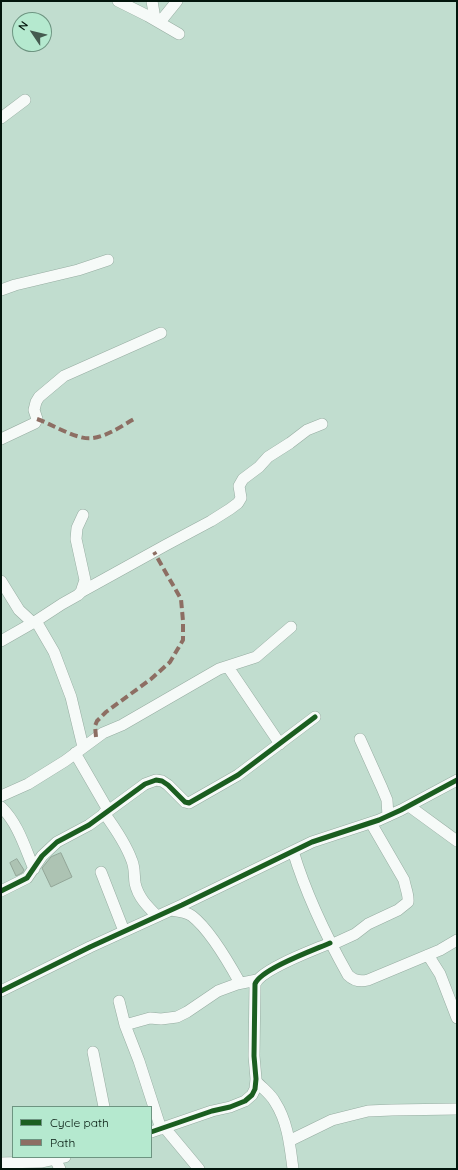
<!DOCTYPE html>
<style>
body{margin:0}
#map{position:relative;width:458px;height:1170px;overflow:hidden;background:#c1ddcf;font-family:Quicksand,sans-serif}
canvas{display:block}
.frame{position:absolute;inset:0;border:2px solid #02150c;pointer-events:none}
.legend{position:absolute;left:12px;top:1106px;width:140px;height:52px;box-sizing:border-box;background:#b5e9cf;border:1px solid #6d9481;margin:0;padding:5px 7px;list-style:none;font-size:12px;color:#02150c}
.legend li{display:flex;align-items:center;gap:8px;height:20px}
.legend b{width:20px;border:1px solid #6d9481}
.north{position:absolute;left:12px;top:12px;width:40px;height:40px;box-sizing:border-box;background:#b5e9cf;border:1px solid #6d9481;border-radius:50%;rotate:305deg;font-size:11px;font-weight:700;line-height:16px;text-align:center;color:#02150c}
.north::after{content:'';display:block;margin:auto;width:14px;height:18px;background:#455b50;clip-path:polygon(50% 0,100% 100%,50% 72%,0 100%)}
</style>
<div id="map">
<canvas width="458" height="1170"></canvas>
<div class="frame"></div>
<ul class="legend">
<li><b style="height:5px;background:#1b5e20"></b>Cycle path</li>
<li><b style="height:5px;background:#8d6e63"></b>Path</li>
</ul>
<div class="north">N</div>
</div>
<script>
const c = document.querySelector('canvas').getContext('2d');
c.lineJoin = 'round';
function fill(path, color) { c.fillStyle = color; c.fill(path, 'evenodd'); }
function strokePath(path, color, width, dash) { c.strokeStyle = color; c.lineWidth = width; c.lineCap = dash ? 'butt' : 'round'; c.setLineDash(dash || []); c.stroke(path); }
const building = new Path2D(`
 M61,853l11,24 -21,10 -9,-19 9,-11z
 M17,859l7,11 -2,3 -6,3 -6,-13z`);
fill(building, '#adc3b3');
strokePath(building, '#92a597', 1);
const minor = new Path2D(`
 M118,1l30,15 31,18
 M152,1l3,18
 M160,22l17,-21
 M1,118l24,-18
 M1,290l14,-5 63,-15 30,-10
 M1,439l34,-16 2,-4 -3,-9 2,-8 3,-5 25,-21 97,-43
 M1,581l18,29 14,13
 M81,592l85,-47 45,-24 19,-12 8,-6 3,-5 -2,-12 4,-7 16,-12 9,-10 22,-14 17,-13 15,-6
 M36,621l18,31 17,45 12,50
 M1,641l35,-20 26,-17 16,-9 3,-3 4,-12 -9,-41 1,-11 6,-13
 M228,667l52,77
 M360,739l22,49 5,12 1,16
 M75,753l33,57
 M1,796l27,-12 37,-23 38,-28 19,-8 97,-56 37,-12 35,-30
 M409,806l48,35
 M1,807c17,16 24,41 33,62
 M104,813c11,15 22,31 28,48 3,7 2,15 3,22 3,14 12,23 22,33
 M293,851c13,43 33,85 55,124 6,6 12,7 20,5l72,-30 17,-10
 M101,872l23,59
 M1,891l26,-13 15,-22 15,-14 32,-17 56,-41 11,-4 6,1 6,4 17,17 4,1 49,-28 77,-58
 M171,910c7,1 16,2 21,6 18,14 37,47 48,67
 M331,945l24,-11 13,-10 30,-14 10,-8c1,-7 -3,-15 -4,-22l-33,-57
 M428,955l12,19 17,44
 M1,991l89,-44 92,-42 130,-63 67,-22 22,-10 56,-30
 M119,1001l6,24 14,36 22,68
 M125,1025l25,-7 11,1 16,-2 10,-5 31,-21 19,-7 20,-4
 M93,1052l11,55
 M256,1081c6,7 15,13 19,21 13,20 15,44 18,67
 M164,1127l35,42
 M151,1132l61,-21 18,-4 15,-6 7,-6 3,-6 1,-10 -2,-23 1,-72c6,-15 59,-34 75,-41
 M289,1141l43,-21 36,-9 24,-1 65,-1
 M55,1159l5,10
 M1,1163l41,-1 23,-5`);
strokePath(minor, '#96aca1', 12);
strokePath(minor, '#f6faf8', 11);
strokePath(new Path2D(`
 M37,419c15,5 41,22 56,19 15,-2 30,-13 43,-20
 M96,737l-1,-11 2,-5 9,-9 45,-33 19,-17 13,-22v-19l-2,-22 -27,-47`), '#8d6e63', 4, [8, 4]);
strokePath(new Path2D(`
 M1,891l26,-13 15,-22 15,-14 32,-17 56,-41 11,-4 6,1 6,4 17,17 4,1 49,-28 77,-58
 M1,991l89,-44 92,-42 130,-63 67,-22 22,-10 56,-30
 M151,1132l61,-21 18,-4 15,-6 7,-6 3,-6 1,-10 -2,-23 1,-72c6,-15 59,-34 75,-41`), '#1b5e20', 5);
</script>
